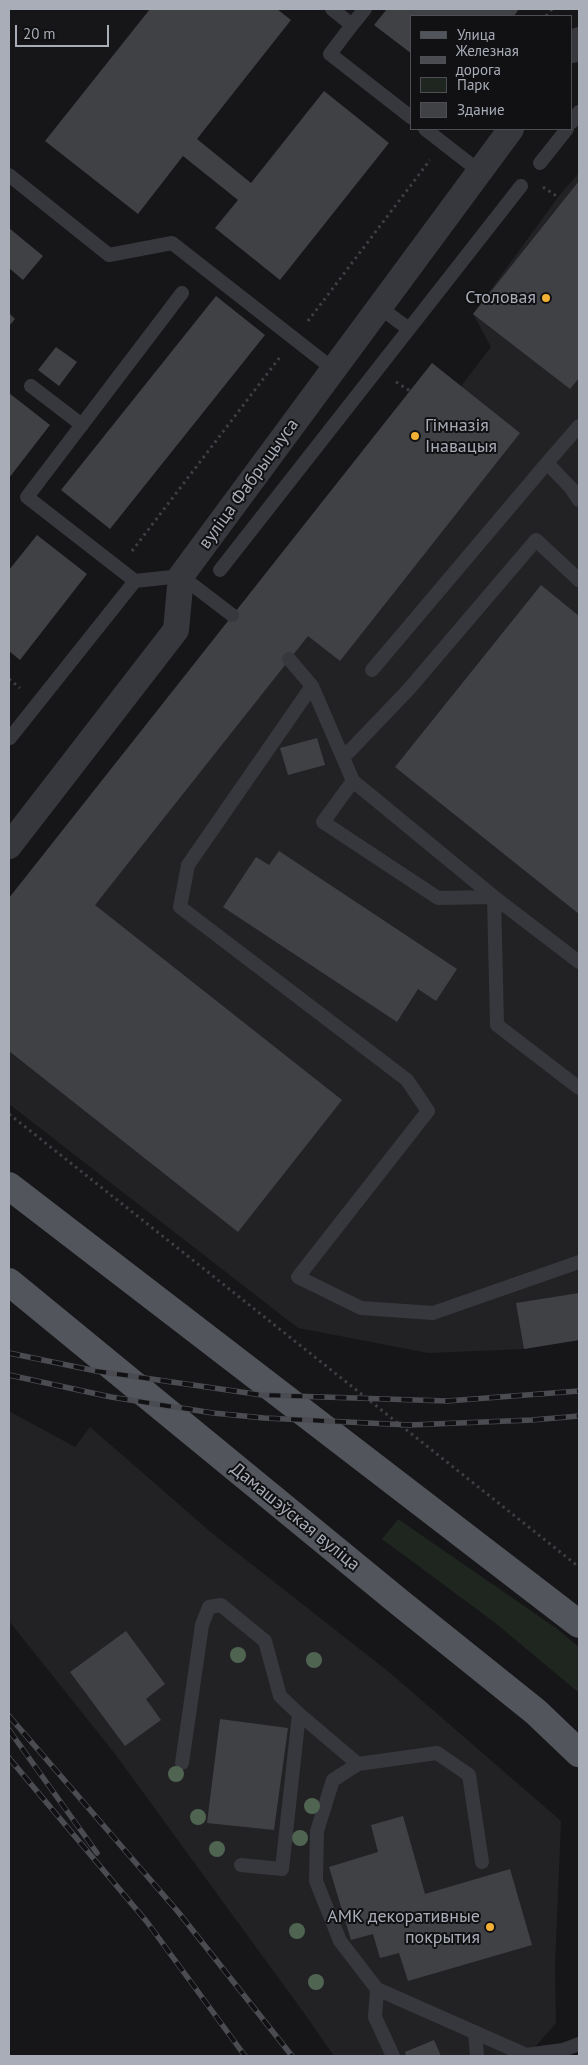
<!DOCTYPE html>
<meta charset="utf-8">
<style>
body{margin:0}
#map{position:relative;width:588px;height:2065px;overflow:hidden;background:#161618;font-family:"PT Sans",sans-serif}
canvas{display:block}
.frame{position:absolute;inset:0;border:10px solid #a8adb8;pointer-events:none}
.legend{position:absolute;left:410px;top:15px;width:162px;height:115px;box-sizing:border-box;background:#111113;border:1px solid #4d4f55;margin:0;padding:6px 9px;list-style:none;font-size:15px;color:#a8adb8}
.legend li{display:flex;align-items:center;gap:10px;height:25px}
.legend b{width:25px;border:1px solid #4d4f55}
.scale{position:absolute;left:15px;top:25px;width:94px;height:22px;box-sizing:border-box;border:2px solid #a8adb8;border-top:0;padding-left:6px;font-size:15px;line-height:18px;white-space:nowrap;color:#a8adb8;-webkit-text-stroke:4px #111113;paint-order:stroke}
</style>
<div id="map">
<canvas width="588" height="2065"></canvas>
<div class="frame"></div>
<ul class="legend">
<li><b style="height:6px;background:#53555c"></b>Улица</li>
<li><b style="height:6px;background:#4a4c52"></b>Железная дорога</li>
<li><b style="height:14px;background:#1e261f"></b>Парк</li>
<li><b style="height:14px;background:#404145"></b>Здание</li>
</ul>
<div class="scale">20 m</div>
</div>
<script>
const c = document.querySelector('canvas').getContext('2d');
c.lineJoin = 'round';
function fill(path, color) { c.fillStyle = color; c.fill(path, 'evenodd'); }
function strokePath(path, color, width, dash) { c.strokeStyle = color; c.lineWidth = width; c.lineCap = dash ? 'butt' : 'round'; c.setLineDash(dash || []); c.stroke(path); }
function label(font, color, halo, rows, align = 'center') {
  c.font = font + ' "PT Sans",sans-serif'; c.lineWidth = 4; c.setLineDash([]); c.textBaseline = 'middle'; c.strokeStyle = halo; c.fillStyle = color; for (const [text, x, y, turn = 0] of rows) {
    c.save(); c.translate(x, y); c.rotate((+turn || 0) * Math.PI / 180); c.textAlign = isNaN(turn) ? turn : align; if (halo) c.strokeText(text, 0, 0); c.fillText(text, 0, 0); c.restore();
  }
}
fill(new Path2D(`
 M579,173v1167l-55,9 -96,4 -130,-25 -289,-224v-206l423,-535 29,23 30,-39 -18,-33 85,-117z
 M9,1411l66,36 15,-20 123,107 176,138 172,149 -6,145 1,57 -29,33h-193l-30,-43 -189,-259 -106,-133z`), '#222225');
fill(new Path2D(`
 M398,1519l158,109 23,19v46l-85,-71 -112,-83z`), '#1e261f');
fill(new Path2D(`
 M150,9h127l14,11 -94,119 54,44 73,-92 65,52 -109,137 -65,-52 23,-28 -55,-44 -45,58 -93,-73z
 M387,9h132l-5,7h-102v38l-38,-29z
 M579,181v197l-9,11 -97,-75z
 M9,228l34,28 -20,24 -14,-12z
 M216,296l49,39 -155,194 -49,-39z
 M9,313l6,6 -6,7z
 M56,347l21,15 -18,24 -21,-16z
 M432,363l88,70 -180,228 -32,-25 -213,269 247,195 -104,132 -229,-181v-153z
 M9,393l41,32 -41,53z
 M37,535l50,39 -67,86 -11,-9v-81z
 M541,585l38,31v298l-184,-147z
 M317,738l8,27 -37,10 -8,-27z
 M279,851l178,118 -21,32 -18,-12 -21,33 -174,-115 33,-50 13,8z
 M579,1293v47l-55,9 -8,-46z
 M126,1631l39,53 -19,15 15,21 -36,26 -55,-74z
 M220,1719l68,9 -14,102 -67,-7z
 M403,1816l22,78 85,-25 22,76 -124,36 -9,-28 -19,5 -7,-24 -22,6 -22,-73 49,-15 -7,-27z
 M434,2040l7,16h-35l-1,-4z`), '#404145');
strokePath(new Path2D(`
 M546,16l6,-7
 M543,187l15,10
 M308,321l122,-161
 M396,382l14,9
 M132,551l148,-194
 M9,679l11,9
 M9,1114l570,453`), '#3d3f44', 3, [2.5, 4]);
strokePath(new Path2D(`
 M332,9l20,16 -22,29 82,64
 M352,25l13,-16
 M572,122l7,-10
 M425,129l54,42
 M540,163l27,-34
 M9,175l100,80 63,-12 161,126
 M182,293l-155,204 108,84 46,-5 51,39
 M379,307l30,22 112,-143
 M31,386l51,39
 M579,426l-32,37 24,25 8,12
 M220,570l189,-241
 M289,659l23,27 41,95 141,116 85,65
 M372,670l175,-207
 M312,686l-124,179 -8,42 227,173 21,31 -130,166 63,31 72,5 146,-51
 M9,737l1,1 125,-157
 M343,758l66,-69 127,-149 43,40
 M353,781l-30,41 115,76 56,-1 3,128 82,63
 M182,1763l20,-138 7,-18 12,-2 44,36 15,55 19,18
 M482,1862l-13,-87 -32,-22 -79,11 -25,16 -16,51 -1,50 24,60 37,48 149,66 37,-5 16,-6
 M241,1865l41,4 17,-155 59,50
 M377,1989l-2,28 18,39
 M475,2032l2,24`), '#37383d', 14);
strokePath(new Path2D(`
 M572,50l7,-10
 M9,846l167,-216 5,-54 330,-447`), '#37383d', 26);
strokePath(new Path2D(`
 M9,1186l570,438
 M9,1282l390,320 137,110 43,41`), '#53555c', 28);
const rail = new Path2D(`
 M9,1353l87,18 166,24 185,6 132,-10
 M9,1375l102,22 102,16 51,5 146,7 122,-5 47,-4
 M9,1716l170,197 113,143
 M9,1730l88,123
 M9,1758l138,164 98,134`);
strokePath(rail, '#4a4c52', 5.5);
strokePath(rail, '#111113', 4, [11]);
c.fillStyle = '#506452';
for (const [x, y] of [
 [238,1655],
 [314,1660],
 [176,1774],
 [312,1806],
 [198,1817],
 [300,1838],
 [217,1849],
 [297,1931],
 [316,1982]
]) { c.beginPath(); c.arc(x, y, 8, 0, 2 * Math.PI); c.fill(); }
for (const [x, y, r, color] of [
 [546,298,5,"#f2b134"],
 [415,436,5,"#f2b134"],
 [490,1927,5,"#f2b134"]
]) { const dot = new Path2D(); dot.arc(x, y, r, 0, 2 * Math.PI); c.fillStyle = color; c.fill(dot); strokePath(dot, '#111113', 2); }
label('18px', '#a8adb8', '#111113', [
 ["Столовая",536,298],
 ["Гімназія",425,426,"left"],
 ["Інавацыя",425,447,"left"],
 ["АМК декоративные",480,1917],
 ["покрытия",480,1938]
], 'right');
label('18px', '#a8adb8', '#111113', [
 ["вуліца Фабрыцыуса",249,484,-54],
 ["Дамашэўская вуліца",295,1517,39]
]);
</script>
